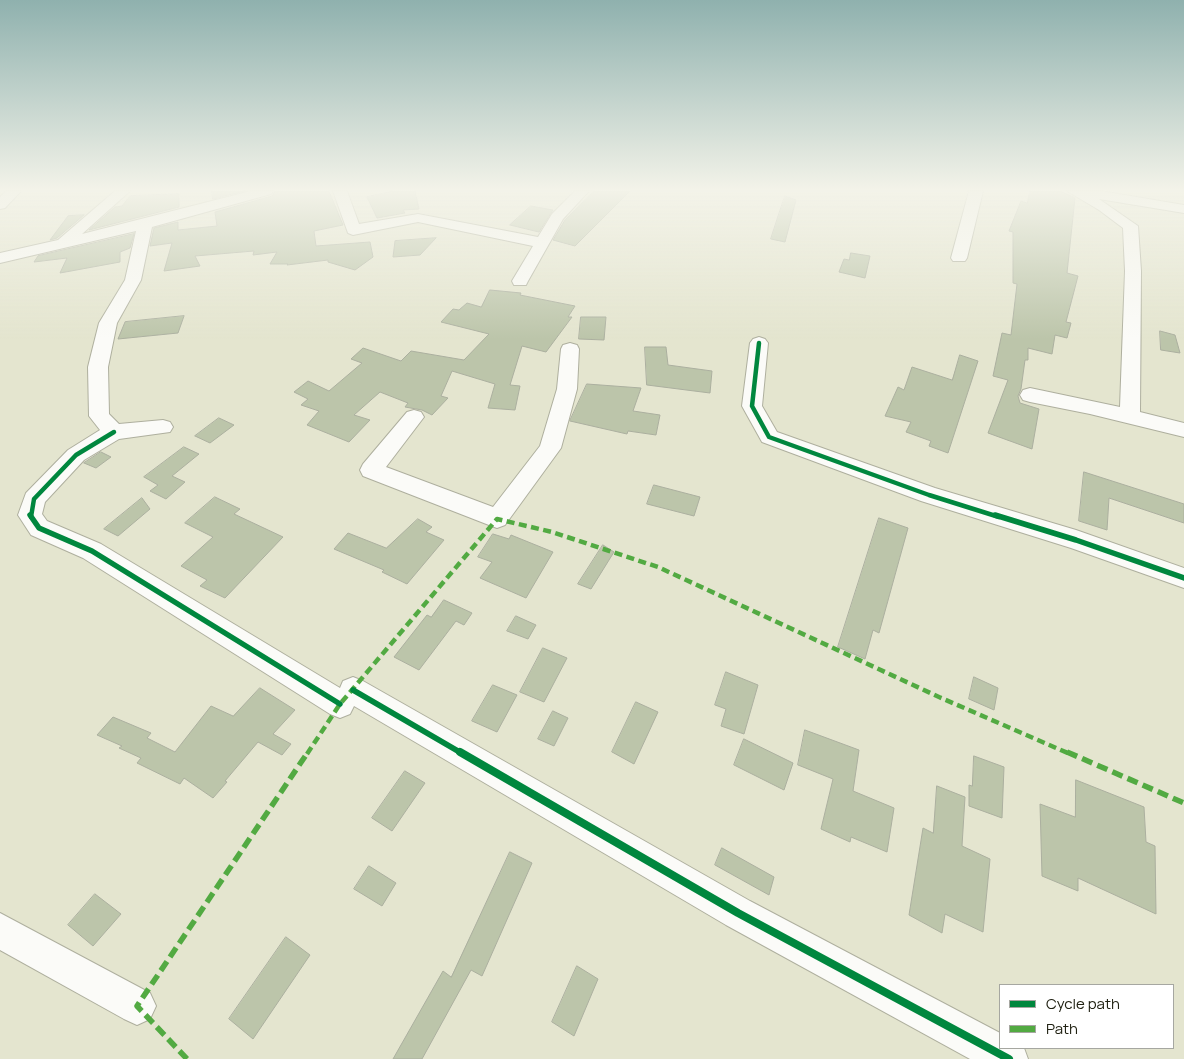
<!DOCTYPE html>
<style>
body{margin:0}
#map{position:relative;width:1184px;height:1059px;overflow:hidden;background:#e4e5cf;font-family:Manrope,sans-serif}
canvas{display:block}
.legend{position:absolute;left:999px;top:984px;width:175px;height:65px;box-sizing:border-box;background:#fff;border:1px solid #a6a7a1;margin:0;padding:6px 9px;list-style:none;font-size:15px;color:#212213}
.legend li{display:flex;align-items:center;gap:10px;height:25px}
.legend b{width:25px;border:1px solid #a6a7a1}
</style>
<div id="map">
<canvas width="1184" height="1059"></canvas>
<ul class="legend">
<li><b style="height:6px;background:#00873e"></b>Cycle path</li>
<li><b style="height:6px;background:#52aa42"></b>Path</li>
</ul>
</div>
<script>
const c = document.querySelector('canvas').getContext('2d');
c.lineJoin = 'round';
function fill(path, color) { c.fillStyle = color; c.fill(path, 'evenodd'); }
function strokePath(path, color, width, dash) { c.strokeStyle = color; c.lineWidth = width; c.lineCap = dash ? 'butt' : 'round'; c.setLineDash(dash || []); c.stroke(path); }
const building = new Path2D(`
 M212,191h33l-32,8z
 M275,191h54l14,34 -29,6 2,15 54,-4 3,15 -18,13 -27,-8v-2l-41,5 1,-1h-18l7,-12 -24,3 1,-4 -59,5 5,10 -36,5 8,-28 -22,3 4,-18 24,-6v8l39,-4 -2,-14 57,-16z
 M394,191h21l4,18 -16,1 2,3 -28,5 -10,-21z
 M594,191h36l-55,55 -22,-6 12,-20z
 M1030,191h30l15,7 -8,75 11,3 -12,46 5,1 -4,15 -12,-3 -3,19 -24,-6v12h-3l-4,29 -3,7 2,7 19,6 -7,40 -44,-16 20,-53 -15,-4 9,-43 9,2 6,-51 -4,-1v-51l-4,-1 12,-30 6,2z
 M179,194v13l-90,23 26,-23 7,-1 8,-10z
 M785,196l11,4 -11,42 -14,-3z
 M531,206l22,4 -14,22 -29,-7z
 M84,215l-27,23 -7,2 18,-24z
 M134,234l-4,14 -10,4v10l-60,11 7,-15 -33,4 4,-6z
 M436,238l-16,17 -27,2 2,-16z
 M851,253l19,3 -5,22 -26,-6 5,-13 5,1z
 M490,290l31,3 -1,2 55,11 -7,11h4l-26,35 -24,-6 -12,39 10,1 -5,24 -27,-2 7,-24 -43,-13 -11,25 7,2 -16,17 -10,-5 -17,-3 3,-4 -28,-11 -26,23 16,5 -21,22 -42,-17 12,-14 -18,-6 7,-6 -14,-7 14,-11 21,10 33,-28 -11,-4 12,-11 38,13 10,-10 53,9 25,-26 -48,-12 12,-13 6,1 8,-7 14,4z
 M184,316l-6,17 -60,6 7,-17z
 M581,317h25l-2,23 -25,-1z
 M1160,331l15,4 5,18 -19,-3z
 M645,347h21l2,18 44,6 -2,22 -63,-8z
 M960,355l18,6 -30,92 -19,-7 2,-5 -25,-9 5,-10 -26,-6 13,-29 6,3 8,-23 40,13z
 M587,384l54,4 -8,23 27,4 -4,20 -28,-4 -1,3 -57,-13z
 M219,418l15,7 -24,18 -15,-7z
 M184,447l15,7 -27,22 13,6 -19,17 -16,-8 8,-6 -14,-8z
 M101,452l10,5 -15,11 -12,-5z
 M1084,472l100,32v19l-75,-25 -2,32 -28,-9z
 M654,485l46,12 -6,19 -47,-12z
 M215,497l25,12 -6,5 49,23 -58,61 -25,-12 7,-6 -26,-14 32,-29 -28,-14z
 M142,498l8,11 -32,27 -14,-7z
 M879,518l29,10 -29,105 -6,-3 -8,29 -27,-12z
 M418,519l14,8 -6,5 18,8 -37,44 -25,-12 2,-2 -50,-21 14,-16 38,15z
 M493,534l16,5 2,-4 42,17 -27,46 -46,-20 12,-16 -14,-5z
 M603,545l11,7 -23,37 -13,-5z
 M444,600l28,13 -8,12 -8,-4 -37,49 -25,-13 33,-42 4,2z
 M516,616l20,9 -8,14 -21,-8z
 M543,648l24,10 -23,44 -24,-10z
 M726,672l32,13 -14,49 -23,-8 5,-17 -11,-4z
 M974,677l24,11 -4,22 -25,-11z
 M493,685l24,10 -20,37 -25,-11z
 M260,688l35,22 -22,24 18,10 -9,11 -24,-13 -33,39 2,1 -14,16 -29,-20 -4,6 -43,-21 4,-5 -22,-10 3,-2 -25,-11 16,-18 38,16 -4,5 28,14 36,-46 22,10z
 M636,702l22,10 -24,52 -22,-12z
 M553,711l15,7 -14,28 -16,-7z
 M805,730l54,20 -6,41 41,17 -7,44 -36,-15 -1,5 -29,-13 12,-50 -35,-14z
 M744,739l49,24 -9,27 -50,-25z
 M974,756l30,11 -2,51 -33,-12v-21l3,1z
 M405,771l20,12 -33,48 -20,-13z
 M1076,780l68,27 2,35 9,4 1,68 -78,-36v13l-36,-15 -2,-72 35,13z
 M937,786l28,11 -3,49 28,13 -7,73 -38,-18 -3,19 -33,-18 14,-87 10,5z
 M722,848l52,29 -5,18 -54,-30z
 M510,852l22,11 -50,113 -11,-6 -49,89h-29l50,-88 8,6z
 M369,866l27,17 -14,23 -28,-17z
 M95,894l26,20 -28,32 -25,-21z
 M286,937l24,18 -57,84 -24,-20z
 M577,966l21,13 -24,57 -22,-14z`);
fill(building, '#bcc5aa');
strokePath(building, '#abaf9f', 1);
const minor = new Path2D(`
 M6,191h15l-16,17 -5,1v-12z
 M115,191h15l-48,43 169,-43h22l-2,3 -119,33 -11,53 -24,43 -9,44 1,47 10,10 44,-4 7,2 3,5 -3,5 -51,7 -35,21 -39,42 -3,12 5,7 54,23 239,144 3,-7 10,-4 10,4 387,220 250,132v15h24l4,11h-58l-244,-134 -372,-219 -4,8 -10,4 -10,-4 -247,-156 -52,-23 -13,-20 8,-22 42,-43 32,-20 -11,-14 -1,-49 11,-44 26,-43 11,-49 -136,32v-10l58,-13z
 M333,191h14l12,33 59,-10 120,23 14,-23 23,-23h14l-26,28 -35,62 -2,4h-12l-2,-4 21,-35 -115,-24 -65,13 -5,-2z
 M969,191h14l-16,67 -2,3h-12l-2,-3z
 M1067,191h34l83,14v8l-85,-14 39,27 3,45 -1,141 44,11v14l-94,-23 -60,-12 -7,-2 -3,-5 3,-5 7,-2 90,19 5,-136 -2,-43 -24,-18z
 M759,337l6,2 3,4 -6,63 15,26 158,56 141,42 108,38v20l-113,-40 -150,-47 -159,-59 -20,-36 8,-63 3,-4z
 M570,343l7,2 2,4 -2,40 -16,59 -56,77 -8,3 -8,-3 -126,-49 -3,-6 3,-6 44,-52 7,-2 7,2 3,5 -38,50 107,40 47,-61 17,-57 4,-40 2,-4z
 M0,913l150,80 6,13 -6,13 -13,6 -13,-6 -124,-69z`);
strokePath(minor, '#aeaf9e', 2);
fill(minor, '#fbfbf8');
strokePath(new Path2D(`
 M307,754l33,-50 157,-185 55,13 106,35 281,130 131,57`), '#52aa42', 4.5, [8, 4.5]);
strokePath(new Path2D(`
 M1067,752l117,51
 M187,1059l-50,-53 171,-254`), '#52aa42', 5.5, [11, 5.5]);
strokePath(new Path2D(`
 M759,343l-7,63 17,31 160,58 70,22
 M31,517l3,-18 42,-44 38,-23`), '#00873e', 4.5);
strokePath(new Path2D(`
 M30,515l9,13 53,23 248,153
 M995,515l81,25 108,38
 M353,690l110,64`), '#00873e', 5.5);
strokePath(new Path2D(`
 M460,752l278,161 271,146`), '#00873e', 8);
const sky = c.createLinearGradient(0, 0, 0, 339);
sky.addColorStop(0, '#8fb1ae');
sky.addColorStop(0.56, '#f3f3e9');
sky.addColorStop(1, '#f3f3e900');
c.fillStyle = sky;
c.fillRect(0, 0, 1184, 339);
</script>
